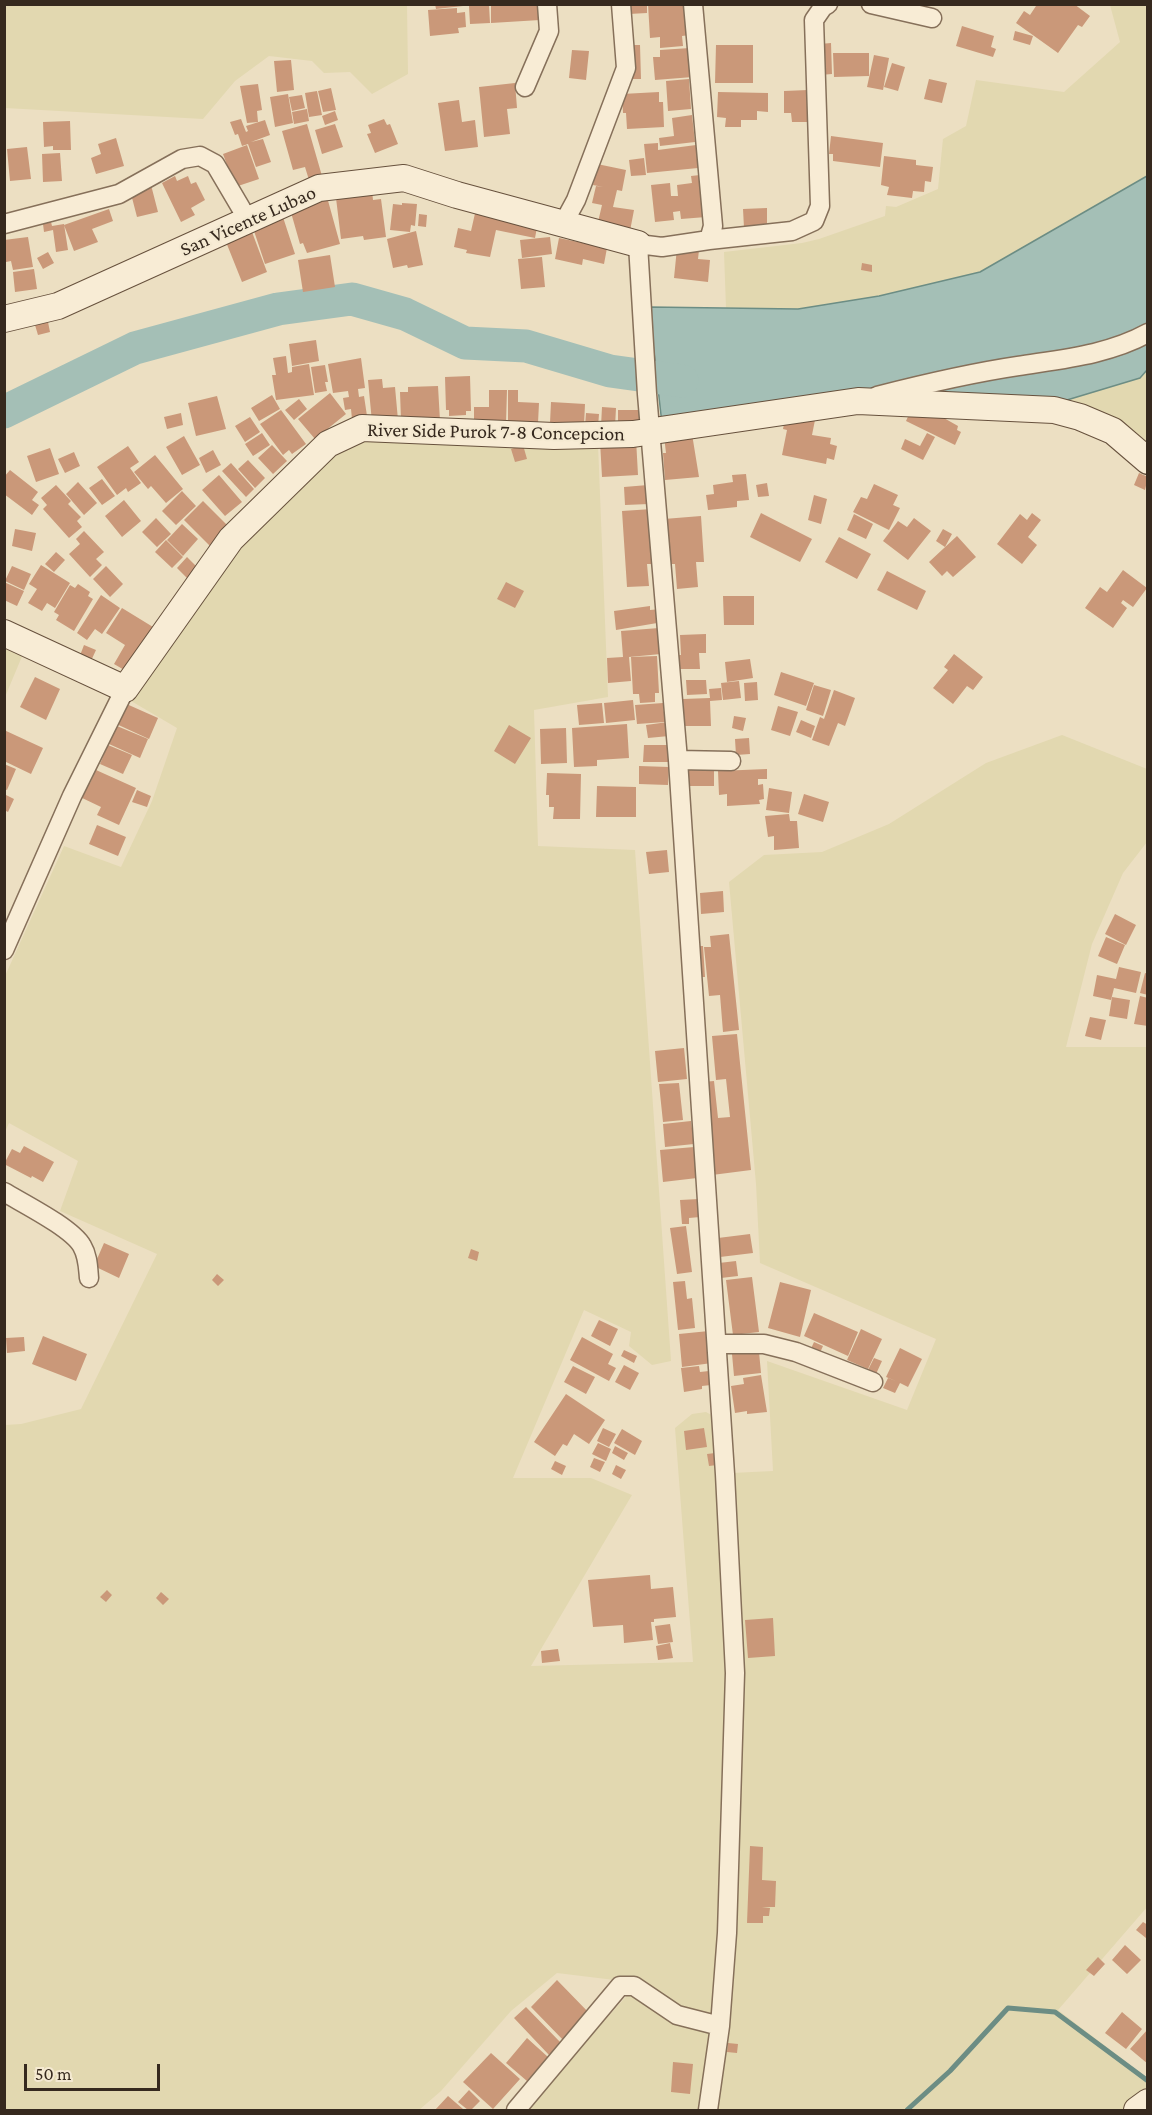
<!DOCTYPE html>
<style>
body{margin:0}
#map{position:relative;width:1152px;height:2115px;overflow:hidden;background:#ecdfc2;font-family:"Crimson Pro",serif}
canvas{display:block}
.frame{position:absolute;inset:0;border:6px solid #36291e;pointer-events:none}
.scale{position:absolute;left:24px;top:2064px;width:136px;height:27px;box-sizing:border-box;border:3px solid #36291e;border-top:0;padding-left:8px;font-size:18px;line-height:21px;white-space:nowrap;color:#36291e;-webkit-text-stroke:4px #f4e9d1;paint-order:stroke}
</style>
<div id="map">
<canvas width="1152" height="2115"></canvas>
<div class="frame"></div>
<div class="scale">50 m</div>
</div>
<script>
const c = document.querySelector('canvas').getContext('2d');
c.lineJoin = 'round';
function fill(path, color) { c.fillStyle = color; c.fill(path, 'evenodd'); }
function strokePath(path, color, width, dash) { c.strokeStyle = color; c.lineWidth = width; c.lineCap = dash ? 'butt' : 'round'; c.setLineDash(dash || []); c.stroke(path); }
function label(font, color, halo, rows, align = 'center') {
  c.font = font + ' "Crimson Pro",serif'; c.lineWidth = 4.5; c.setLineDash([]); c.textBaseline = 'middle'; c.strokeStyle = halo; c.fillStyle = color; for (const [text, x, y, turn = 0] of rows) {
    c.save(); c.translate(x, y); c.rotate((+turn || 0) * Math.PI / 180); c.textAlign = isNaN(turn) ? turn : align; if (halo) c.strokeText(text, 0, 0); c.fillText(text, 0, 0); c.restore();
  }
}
fill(new Path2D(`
 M4,5h403l1,69 -36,20 -22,-22 -26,1 -12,-12 -43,-5 -34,25 -32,38 -198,-11z
 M1110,5h37v171l-166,96 -102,24 -81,13 -72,-1 -2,-56 78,-9 17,-4 66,-23 1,-10 10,1 42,-18 5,-50 23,-13 10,-46 88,12 56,-50z
 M1147,370v82l-90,-49 83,-25z
 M366,440l232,4 10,253 -74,13 4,136 97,4 36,511 -19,4 -23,-19 2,-14 -47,-22 -71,168h78l41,17 -101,171 162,-4 -18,-234 17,-14 14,-2 9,5 14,253 -13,346 -41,-7 -36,-26 -82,-10 -46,38 -70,80 -22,19h-414v-685l16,-1 60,-15 76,-155 -97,-43 18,-50 -69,-38 -4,9v-156l59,-130 57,21 31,-66 25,-73 -51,-30 112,-152 96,-91z
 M5,646l18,8 -18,43z
 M1062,735l85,34v73l-24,31 -31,71 -26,103h81l1,859 -90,104 89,68v14l-24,18h-411l12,-84 8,-553 41,-2 -6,-110 140,49 29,-71 -176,-76 -4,-79 -27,-302 35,-27 58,-3 67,-28 97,-61z
 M632,1990l79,39 -7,81h-180z`), '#e2d8b0');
const water = new Path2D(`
 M1147,176v194l-7,8 -83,25 -395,21 -13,-117 149,2 81,-13 101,-24z`);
fill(water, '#a4bfb6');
strokePath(water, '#6c8d84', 1.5);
strokePath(new Path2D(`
 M907,2110l43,-39 58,-63 47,4 93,69`), '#6c8d84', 5);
strokePath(new Path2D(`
 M4,412l131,-64 143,-39 74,-10 53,15 60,29 61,3 84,25 72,10`), '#a4bfb6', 33);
fill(new Path2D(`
 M435,4h28v2l-27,3z
 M491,4h48l1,16 -49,3z
 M629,4h18v9l-18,1z
 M648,4h40l2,31 -8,1 1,10 -23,2v-11l-10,1z
 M1034,4h40l16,12 -8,11 -4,-2 -20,28 -42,-30 8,-12 6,4 6,-9z
 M489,5l1,18 -20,1 -1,-18z
 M457,8v5l8,-1 1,15 -8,1 1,5 -29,3 -2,-26z
 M962,26l32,10 -3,11 5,2 -3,8 -37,-11z
 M1015,31l18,5 -3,9 -17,-5z
 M831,43l1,31 -12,1v-31z
 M629,45h11l1,34h-13z
 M716,45h37v38h-38z
 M690,48l3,29 -38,3 -2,-23h7v-7z
 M572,50l17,1 -3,29 -17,-2z
 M833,53h36v23l-35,1z
 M874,55l15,3 -6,32 -16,-3z
 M291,60l3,30 -17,2 -3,-31z
 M892,63l13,4 -7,24 -14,-4z
 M689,79l2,30 -23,2 -2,-30z
 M929,79l18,4 -5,20 -18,-4z
 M515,83l2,25 -10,1 3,25 -26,3 -5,-50z
 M258,84l4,26 -5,1 1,11 -11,1 -7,-37z
 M331,88l5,22 -13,2 -5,-21z
 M808,90l2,32h-18l-1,-9h-7v-22z
 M317,91l5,24 -13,2 -4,-24z
 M659,92v10h4l1,25 -37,2 -1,-16h-3l-1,-19z
 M718,92l50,1v19l-11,-1v9h-16v7h-16l1,-9 -9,-1z
 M288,94l5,29 -18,4 -5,-30z
 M302,95l3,13 -13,3 -3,-14z
 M459,100l3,22 13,-2 3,27 -33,4 -7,-48z
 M307,109l2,12 -15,3 -2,-12z
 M335,111l3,9 -13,5 -3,-9z
 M692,115l3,27 -35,4 -1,-8 15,-2 -2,-18z
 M241,119l5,13 2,-1 -2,-5 19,-6 5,15 -19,7 12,-3 8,23 -15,5 -8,-23 -6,2 -4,-12 -3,1 -5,-13z
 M384,119l3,6 3,-1 8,20 -23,9 -8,-19 4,-1 -3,-8z
 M70,121l1,29h-18v-4l-9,1 -1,-25z
 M307,124l15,52 -13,4 -4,-13 -12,3 -11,-39z
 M335,124l8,23 -21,7 -7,-24z
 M831,136l52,7 -3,24 -47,-6v-7h-4z
 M116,138l8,28 -28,8 -5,-16 10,-4 -3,-10z
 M658,143v7l38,-5 2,23 -51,5 -3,-29z
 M247,145l12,34 -24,8 -12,-33z
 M27,147l4,32 -21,2 -3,-32z
 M60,153l2,28 -19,1 -1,-28z
 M884,156l32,4v5l17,2 -2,15 -6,-1 -1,11 -11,-1 -1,7 -25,-3 2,-8 -8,-2z
 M644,158l2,17 -15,1 -2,-16z
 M597,164l29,6 -4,21 -5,-1 -4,17 21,3 -4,21 -32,-9 4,-17 -10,-2 4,-17 7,1 -10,-2z
 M700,175l6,42 -25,2 -1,-8 -7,1 1,8 -19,2 -4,-37 19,-2 1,13h7l-1,-11 15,-2 -1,-7z
 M175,176l2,5 11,-5 3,8 5,-2 9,18 -14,8 4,7 -14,7 -19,-39z
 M151,185l7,27 -21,5 -7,-27z
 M372,191l1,9 8,-1 5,38 -22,3 -1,-4 -22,3 -5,-41z
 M327,197l13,47 -33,9 -4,-10 -3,1 -12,-42z
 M402,203l15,1 -2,22 -4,-1 -1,7 -20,-2 3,-26 9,1z
 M767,208v20h-23l-1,-19z
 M109,209l4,12 -21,8 6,13 -24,9 -10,-26z
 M476,209l62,13 -3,16 -39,-8 -6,27 -24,-4 1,-3 -13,-3 4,-19 13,3z
 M281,211l14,43 -30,10 -14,-42z
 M419,214l8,1 -1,12 -8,-1z
 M51,222l1,4 12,-2 4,26 -12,2 -3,-22 -9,2 -1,-8z
 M416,231l7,34 -15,3 -1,-3 -14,3 -6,-29z
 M252,232l15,40 -25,10 -16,-40z
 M28,237l5,30 -20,3 -2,-9 -5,1 -2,-22z
 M550,237l2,17 -30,4 -2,-18z
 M559,238l48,10 -3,16 -21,-5 -1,6 -27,-6z
 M677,248l22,2 -1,9 12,1 -2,22 -34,-4z
 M48,252l6,11 -11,6 -6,-11z
 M330,255l5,32 -32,5 -5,-32z
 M542,257l3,30 -24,2 -3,-30z
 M862,263l10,2v7l-11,-2z
 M34,269l3,20 -22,3 -2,-20z
 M48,322l2,10 -12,3 -3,-10z
 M316,340l3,21 -27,5 -3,-22z
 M286,356l2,17 4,-1v-5l17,-3 5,31 -38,5 -4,-25h4l-3,-17z
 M361,358l4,30 -7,1 1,8 5,-1 3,20 -15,3 -1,-10 -6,1 -2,-12 6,-1 -1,-6 -15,2 -5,-29z
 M325,365l3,17h-3l2,9 -12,2 -4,-26z
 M470,376l1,35h-5v4l-17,1v-6h-3l-1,-33z
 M382,379l1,9 12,-1 3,33 -26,2 -4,-42z
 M438,386l2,35 -39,-1 -1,-28h8v-5z
 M489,390h18l-1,33 -32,-1v-15h15z
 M508,390h10v12l21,1 -1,20 -30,-1z
 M330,393l16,21 -31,25 -17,-20z
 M272,395l8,14 -21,12 -8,-13z
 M217,396l9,33 -30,7 -8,-33z
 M299,399l8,10 -13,11 -9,-10z
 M551,402l34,2 -1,21 -34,-2z
 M921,405l37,21 -1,4 4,2 -6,13 -49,-24 5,-11z
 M602,407l14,1 -1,19 -14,-1z
 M281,410l25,34 -14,10 -3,-4 -6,5 -23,-31z
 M618,410h24v19l-24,-1z
 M181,413l2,12 -16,4 -3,-12z
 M586,413l13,1 -1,13 -13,-1z
 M786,414l29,6 -3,15 19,3 -1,6 7,2 -3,14 -7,-2 -1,6 -44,-9 5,-25 -4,-1z
 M250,417l10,15 -15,10 -10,-16z
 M262,433l8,12 -17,11 -8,-12z
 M927,433l8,4 -12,23 -22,-11 4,-10 15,7z
 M692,434l7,43 -34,3 -2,-27h3l-2,-17z
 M184,436l16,29 -18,10 -16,-28z
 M636,439l2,36 -36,2 -2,-36z
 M272,445l15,16 -14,13 -15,-16z
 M523,445l4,14 -12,3 -4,-13z
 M128,446l11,16 -9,6 11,15 -13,9 -2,-4 -9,7 -20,-28z
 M50,448l9,26 -23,8 -9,-26z
 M213,450l8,15 -15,8 -7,-15z
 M74,452l6,14 -15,7 -7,-14z
 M155,455l28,34 -17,14 -15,-17 -3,3 -14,-17z
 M248,460l17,18 -10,10 -17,-19z
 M231,463l23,26 -8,8 -24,-26z
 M10,470l28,22 -6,8 7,5 -7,10 -28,-21v-17z
 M1139,473l9,4 -3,13 -11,-5z
 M746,474l3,26 -12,1v6l-29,3 -2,-15 8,-1 -1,-9 20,-3 -1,-7z
 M219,475l23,27 -17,14 -23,-26z
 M102,479l13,17 -13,9 -13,-17z
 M78,482l19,21 -13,12 -18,-21z
 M767,483l2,13 -11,1 -2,-12z
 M874,484l24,11 -5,10 7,3 -11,22 -36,-18 8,-15 6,2z
 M56,485l15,16 -3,3 13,13 -4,4 5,6 -13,11 -26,-29 4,-4 -6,-7z
 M648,485l1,19 -24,1 -1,-18z
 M182,491l14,15 -20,19 -14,-14z
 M814,495l13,4 -6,25 -13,-4z
 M124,500l17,21 -19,16 -17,-21z
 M203,501l27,27 -19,19 -27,-27z
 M652,509l4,55h-9l2,22 -22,1 -5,-76z
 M761,513l51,26 -12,23 -50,-25z
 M1032,513l9,7 -13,17 9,8 -15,19 -25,-20 23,-30 7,6z
 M854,514l19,10 -7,15 -19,-9z
 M701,516l3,46h-8l2,25 -21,2 -2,-25h-8l-3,-45z
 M156,518l15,16 -14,13 -15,-15z
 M914,518l17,13 -23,29 -25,-19 15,-20 9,6z
 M182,524l16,15 -15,17 -16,-16z
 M15,529l21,4 -4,18 -20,-5z
 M943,529l9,5 -7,13 -9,-6z
 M84,531l20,21 -8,7 6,6 -12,12 -21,-23 11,-10 -4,-5z
 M957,536l19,21 -23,20 -6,-6 -5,5 -13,-14z
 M839,537l32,17 -14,25 -32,-17z
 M166,540l17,17 -11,11 -17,-16z
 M56,552l9,8 -11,12 -9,-8z
 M187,557l10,10 -10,11 -10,-10z
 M41,565l29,18 -15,25 -8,-5 -5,8 -14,-8 9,-14 -8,-5z
 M12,566l19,8 -7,16 -19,-9z
 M106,566l17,18 -13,13 -17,-18z
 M1123,570l24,18 -14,19 -10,-7 -2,3 6,5 -14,20 -28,-20 15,-21 7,5z
 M887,571l39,20 -9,19 -40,-20z
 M4,582l20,9 -7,15 -13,-6z
 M506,582l18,9 -9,17 -18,-9z
 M78,584l12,8 -2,4 5,3 -19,32 -18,-11 3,-5 -5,-3 16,-27 5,3z
 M101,595l19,13 -18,26 -7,-5 -8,11 -10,-7z
 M723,596h31v29h-30z
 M650,606v4l11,-1 2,13 -47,8 -2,-19z
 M122,608l31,19 -27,44 -12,-7 11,-19 -19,-12z
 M659,628l2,26 -32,3 2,24 -23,2 -1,-25 16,-1 -2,-26z
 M706,634v19h-7l1,16h-23l-1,-14h5l-1,-20z
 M84,645l12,5 -6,13 -11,-5z
 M954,654l29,23 -10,13 -6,-4 -14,18 -20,-16 15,-18 -4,-3z
 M657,656l2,37h-4v9l-15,1 -1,-9h-6l-2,-37z
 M750,659l3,19 -26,4 -2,-20z
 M781,672l33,11 -8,23 -32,-11z
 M35,677l25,12 -14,31 -26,-13z
 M686,680h20l1,14 -20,1z
 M739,681l2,17 -18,2 -2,-17z
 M757,682l1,18 -13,1 -1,-18z
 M814,685l17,5 -8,26 -17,-6z
 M721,688l1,12 -12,1 1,25h-27l-1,-27 27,-1 -1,-9z
 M834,690l21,8 -10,28 -7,-3 -9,23 -17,-6 8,-23 4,2z
 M633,700l2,20 -29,3 -2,-20z
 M122,702l36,16 -9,21 -37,-17z
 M602,703l2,20 -25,2 -2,-20z
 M663,703l2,19 -28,2 -2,-19z
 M778,706l20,6 -8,24 -19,-6z
 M734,716l12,2 -3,13 -11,-3z
 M801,720l14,6 -4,12 -15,-6z
 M668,722l1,14 -21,2 -2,-13z
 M627,724l2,34 -32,2v6l-23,1 -2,-39z
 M509,725l22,13 -16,26 -21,-13z
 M117,726l31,13 -8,19 -31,-14z
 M566,728l1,35 -26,1 -1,-35z
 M4,730l39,18 -12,26 -27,-13z
 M749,738l1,16 -14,1 -1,-16z
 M108,745l24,10 -9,19 -23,-10z
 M644,745h25v17h-26z
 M4,764l12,5 -9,21 -3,-1z
 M639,766l30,1 -1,18 -29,-1z
 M683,768l31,1v17h-31z
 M767,769v10h-9v6l5,-1 1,15 -5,1 1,4 -33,2v-12l-8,1 -1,-24z
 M96,770l40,18 -17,37 -22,-10 4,-8 -23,-11 7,-16 5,3z
 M547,773l34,1 -1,45h-27l1,-12h-5v-12h-3z
 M597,786l39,1v30h-40z
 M769,788l23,4 -3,21 -23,-3z
 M137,790l14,6 -4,11 -15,-5z
 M4,794l10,5 -6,13 -4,-2z
 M804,794l25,8 -6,20 -25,-8z
 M789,814l1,7h7l2,27 -25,2v-14l-6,1 -3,-21z
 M97,825l29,12 -8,19 -29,-12z
 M667,850l2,22 -20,2 -3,-22z
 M723,891l1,21 -23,2 -1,-21z
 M1115,914l21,11 -10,20 -21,-11z
 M729,934l10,96 -16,2 -3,-37 -11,1 -5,-49h7l-1,-11z
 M1106,937l19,8 -8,19 -19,-8z
 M694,946h9l2,31h-9z
 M1119,967l22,5 -5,21 -22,-5 -3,12 -18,-4 4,-21 19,4z
 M1145,973l3,1v21l-8,-2z
 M1140,996l8,2v28l-14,-2z
 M1112,997l18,3 -3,19 -18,-3z
 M1090,1017l16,3 -5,20 -16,-4z
 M737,1034l14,136 -39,5 -9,-93 11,-1 4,37 12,-1 -4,-38 -10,1 -4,-44z
 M684,1048l3,31 -29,3 -3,-31z
 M679,1083l4,37 -20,2 -4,-38z
 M691,1121l3,23 -29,3 -2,-23z
 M24,1146l30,16 -11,20 -11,-6 -1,2 -27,-14 8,-15 8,4z
 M694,1147l3,31 -34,4 -3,-32z
 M699,1199l1,18 -11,1v6h-7l-2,-24z
 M686,1226l6,46 -15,2 -7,-46z
 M750,1234l3,19 -33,4 -2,-19z
 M104,1243l25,11 -10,24 -25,-12z
 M471,1249l8,3 -2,9 -9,-3z
 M736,1261l2,15 -17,2 -2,-15z
 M217,1274l7,6 -6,6 -6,-6z
 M752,1277l7,55 -26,3 -7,-55z
 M685,1281l2,18 5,-1 3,30 -17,2 -5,-48z
 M780,1282l31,8 -11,47 -32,-9z
 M814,1313l44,19 -10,24 -44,-20z
 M599,1320l19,9 -8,17 -19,-10z
 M861,1329l21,10 -14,30 -21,-9z
 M709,1331l3,32 -30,4 -3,-33z
 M43,1336l44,18 -11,27 -44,-17z
 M24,1337l1,14 -18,2 -1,-15z
 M582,1337l31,17 -5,10 8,4 -7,13 -39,-21z
 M814,1342l9,4 -5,11 -9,-4z
 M900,1348l22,11 -14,28 -8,-4 -5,10 -12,-5 5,-10 8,3 -10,-4z
 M624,1350l13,6 -3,7 -13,-7z
 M759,1352l2,21 -27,3 -2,-22z
 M874,1358l8,3 -6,13 -8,-4z
 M624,1365l15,8 -9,17 -15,-8z
 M573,1366l22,11 -9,17 -22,-12z
 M699,1366l1,6 9,-1 2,14 -9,1v3l-18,3 -3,-24z
 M761,1375l6,37 -20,2v-3l-12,2 -4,-27 13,-2 -1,-6z
 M566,1394l39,26 -16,24 -15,-10 -7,12 -4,-2 -8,12 -21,-14z
 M603,1428l13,6 -7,13 -12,-6z
 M704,1428l3,19 -21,3 -2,-19z
 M622,1429l20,12 -7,14 -21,-12z
 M598,1443l13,6 -5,12 -14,-7z
 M615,1446l13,7 -4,7 -12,-7z
 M715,1453l2,12 -8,1 -2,-12z
 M594,1458l11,4 -5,10 -10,-5z
 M555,1461l11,5 -4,9 -11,-6z
 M616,1465l10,5 -5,9 -9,-5z
 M650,1575l1,14 22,-2 3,30 -22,2v3h-3l2,18 -29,3 -1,-18 -30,2 -5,-47z
 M107,1590l5,5 -6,7 -6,-5z
 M161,1592l8,7 -6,6 -7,-7z
 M773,1618l2,38 -27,2 -3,-38z
 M670,1624l3,18 -15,2 -3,-18z
 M670,1643l3,15 -15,2 -2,-14z
 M558,1649l2,12 -18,2 -1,-12z
 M750,1846l13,1 -1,33 14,1 -1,26h-13l8,1 -1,8h-6v7h-16z
 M1143,1922l5,3 -2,13 -10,-8z
 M1125,1945l16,15 -14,14 -15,-14z
 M1098,1957l7,7 -11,12 -8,-6z
 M557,1980l35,36 -27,26 -34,-35z
 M526,2007l35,36 -12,12 -35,-37z
 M1122,2012l20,17 -16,20 -21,-16z
 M1148,2029v35l-18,-15z
 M527,2038l21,19 -21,24 -21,-18z
 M728,2043l10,1 -1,9 -10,-1z
 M491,2053l29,26 -27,30 -30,-27z
 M673,2062l20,2 -3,30 -19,-2z
 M469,2090l11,11 -9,9h-3l-10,-8z
 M448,2096l15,13 -1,1h-27z`), '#ca9879');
const street = new Path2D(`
 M693,4l20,222 -4,14
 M871,4l61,14
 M525,87l24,-56 -2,-27
 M4,224l115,-30 63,-35 18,-3 15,8 33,56
 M563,224l13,-24 50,-132 -5,-64
 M877,396c47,-12 94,-23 141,-30 44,-7 90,-11 130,-33
 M678,760l53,1
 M4,950l68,-154 53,-107
 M4,1192c20,12 68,36 78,54 6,10 6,21 7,32
 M717,1344h47l32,8 77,30
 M516,2110l104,-124h14l43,29 43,11
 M708,2110l12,-84 7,-93 8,-260 -10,-199 -47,-714 -31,-366 -9,-150 24,3 47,-7 83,-9 22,-10 6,-15 -6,-186 9,-13 5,-3`);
const secondary = new Path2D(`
 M4,319l54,-13 261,-118 85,-10 53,17 181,49
 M4,633l121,56 106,-150 97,-95 34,-16 192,8 79,-2 225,-33 196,9 26,7 33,14 35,30
 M1137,2110l11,-8`);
strokePath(street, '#86705a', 21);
strokePath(secondary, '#67513d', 28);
strokePath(street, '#f8ecd5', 18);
strokePath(secondary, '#f8ecd5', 26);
label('20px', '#36291e', '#f4e9d1', [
 ["San Vicente Lubao",248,221,-24],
 ["River Side Purok 7-8 Concepcion",496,432,1]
]);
</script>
